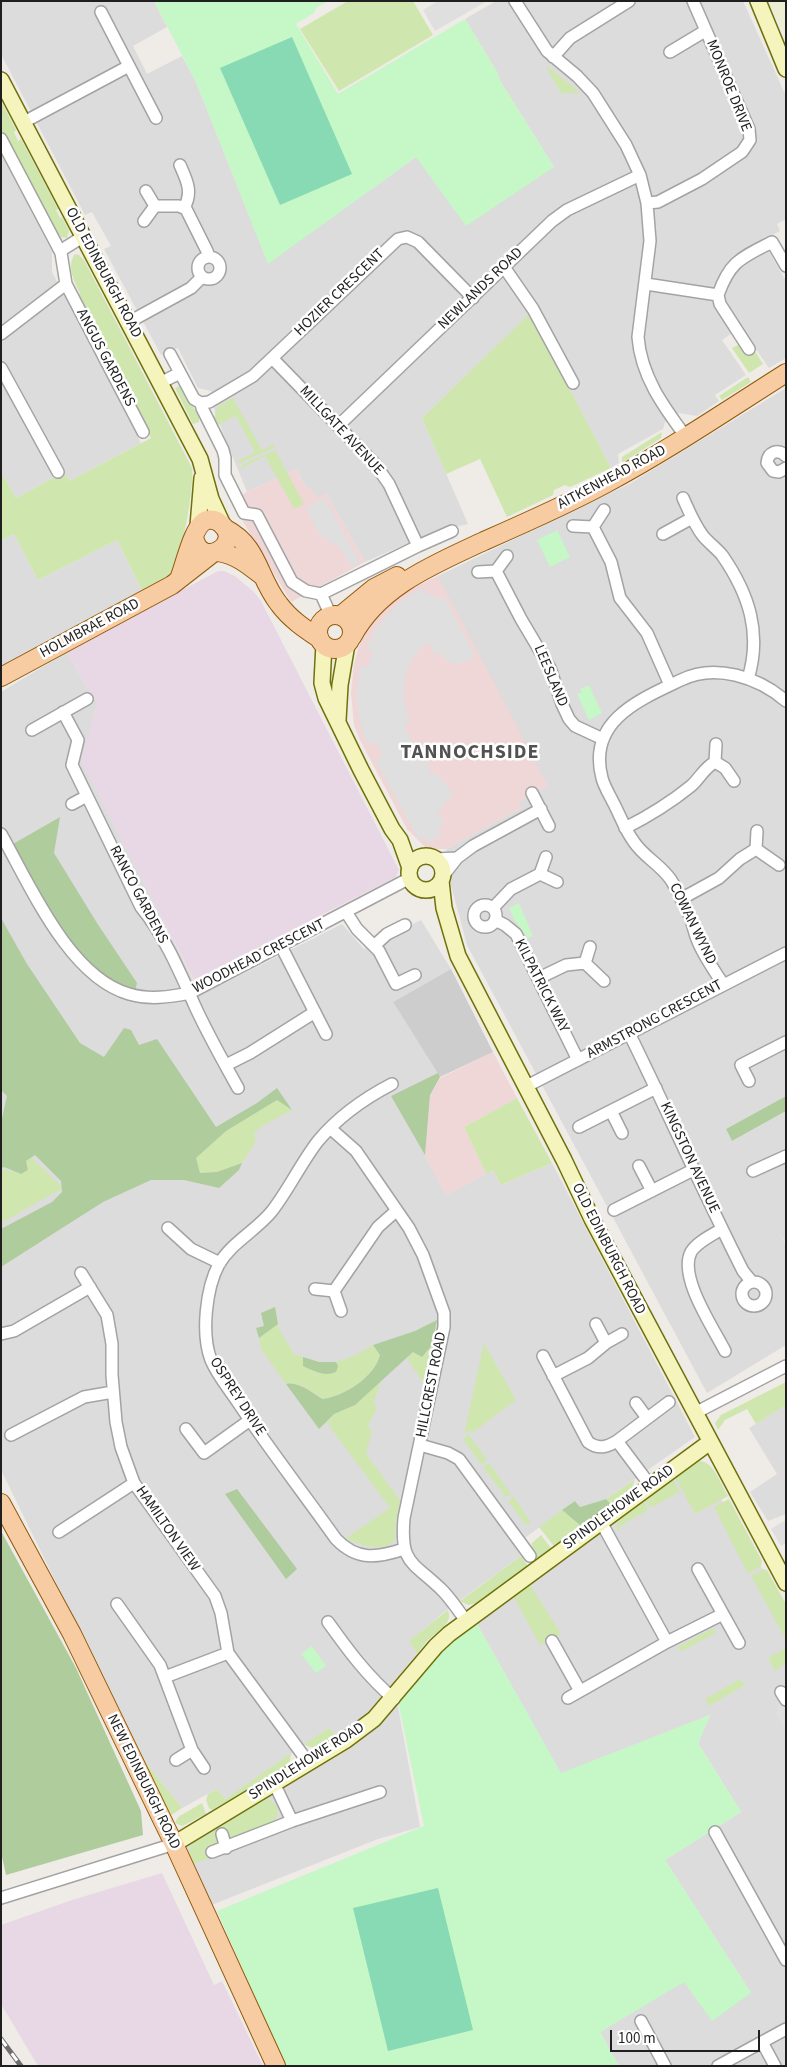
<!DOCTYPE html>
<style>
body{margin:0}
#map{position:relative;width:787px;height:2067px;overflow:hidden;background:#efebe6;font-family:"Source Sans 3",sans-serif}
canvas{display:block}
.frame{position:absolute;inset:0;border:2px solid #1f1f1f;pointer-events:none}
.scale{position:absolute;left:610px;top:2030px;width:150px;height:22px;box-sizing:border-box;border:2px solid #1f1f1f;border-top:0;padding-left:6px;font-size:15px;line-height:18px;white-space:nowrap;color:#1f1f1f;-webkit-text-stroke:4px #fff;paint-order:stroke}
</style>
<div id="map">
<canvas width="787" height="2067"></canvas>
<div class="frame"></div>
<div class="scale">100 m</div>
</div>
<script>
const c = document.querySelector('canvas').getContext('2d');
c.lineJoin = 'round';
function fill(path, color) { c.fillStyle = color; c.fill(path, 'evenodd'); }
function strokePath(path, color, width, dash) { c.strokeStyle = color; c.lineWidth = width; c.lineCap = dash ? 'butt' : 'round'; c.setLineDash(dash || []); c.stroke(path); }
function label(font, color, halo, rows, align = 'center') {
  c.font = font + ' "Source Sans 3",sans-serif'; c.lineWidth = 5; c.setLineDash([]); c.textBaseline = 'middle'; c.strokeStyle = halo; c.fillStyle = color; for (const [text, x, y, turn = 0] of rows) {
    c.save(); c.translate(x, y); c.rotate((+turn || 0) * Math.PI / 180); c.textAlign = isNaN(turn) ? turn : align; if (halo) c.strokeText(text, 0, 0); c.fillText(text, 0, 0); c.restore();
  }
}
fill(new Path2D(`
 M1,1h153l13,26 -34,19 14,28 35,-18 14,26 72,181 148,-106 138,10 -55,-88 -2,-7 -32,-53 31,-18h247l43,95v123l-9,5 3,7 -18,9 24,41v77l-17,10 -28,-41 -19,13 24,35 -31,20 4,6 -22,15 -18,-3 -14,9 -2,7 -45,25 1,9 -8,5 -81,-154 -108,104 46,106 -35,8 -68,30 -39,-69 -8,5 -12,-11 -10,-18 -49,23 -32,-79 -4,-22 -13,-3 -20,-40 -17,7 -57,-106 7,-3 -19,-34 -7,3 -84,-161z
 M1,154l51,98v20l89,171 -72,38 -5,-9 -48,26 -15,-26z
 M786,388v708l-60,33 6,12 54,-30v132l-6,-9 6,11v100l-79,48 -240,-448 -18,-67 -3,-29 75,-41 -83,-232 193,-93z
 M14,534l24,46 79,-40 25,50 -141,79v-128z
 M67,652l25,44 6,6 -16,59 119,234 141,-71 22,25 57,-29 30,49 -58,33 47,75 -10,18 -5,60 21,40 47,-25 8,15 51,-22 143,274 -89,62 -26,8 -5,-6 -61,45 7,10 -73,53 -38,32 7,13 -56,66 -24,17 -8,-9 -104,71 -8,-10 -35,19 -40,-50 -141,-288v-778z
 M786,1405v109l-18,7 -18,-29 27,-18 -28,-46z
 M699,1461l87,148v457h-167l-19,-34 84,-51 67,12 -86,-133 76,-48 -43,-69 12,-28 -149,59 -85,-152z
 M397,1701l23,126 -42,12 -169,67 -23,-60 169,-106z`), '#dddcdc');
fill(new Path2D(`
 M296,469l10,18 6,2 6,8 8,-4 39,69 -74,40 -61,-102z
 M438,576l110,210 -29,16 2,6 -75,41h-19l-20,-20 -48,-91 -5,-13 -3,-32 3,-29 5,-18 16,-29 13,-13 18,-13z
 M493,1052l24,46 -53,29 22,47 -40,21 -21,-40 5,-60 10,-17z`), '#efd6d7');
fill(new Path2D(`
 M218,571h6l11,5 19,16 7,9 138,269 -3,7 -202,103 -113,-219 17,-59 -6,-6 -25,-44z
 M162,1873l52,112 8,-4 41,85h-225l-37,-62v-79l71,-25z`), '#e8d8e6');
fill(new Path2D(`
 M451,969l42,83 -53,25 -47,-75z`), '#cdcdcd');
fill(new Path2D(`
 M768,1h18v36z`), '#ededd2');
fill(new Path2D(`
 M348,1h65l20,34 -94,56 -39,-62z
 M547,66l34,27h-20l-14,-24z
 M1,101l15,29 -2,2 4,9 3,-2 37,70 -2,1 4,8 2,-1 7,14 -2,7 -7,-1 -10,-19 -3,2 -46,-90z
 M75,254l4,1 5,5 108,208c2,18 -10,95 -23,108 -7,6 -19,10 -27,14l-25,-50 -79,40 -24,-46 -13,7v-69l15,26 48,-26 5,9 82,-43 -74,-143 3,-2c-6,-12 -14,-27 -5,-39z
 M530,313l81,155 -41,19 -5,-2 -11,5 -1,5 -46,22 -27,-58 -34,15 -24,-56z
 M738,345l15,3 10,16 -14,9 -17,-25z
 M748,377l3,5 -29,18 -3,-4z
 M181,385l14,25 4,4v8l-6,2 -18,-36z
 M233,398l29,52 12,-6 1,3 -35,16 -3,-2 18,-9 -19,-36 -18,9 -4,-7 4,-12z
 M662,432l-1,6 -39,25v-6z
 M275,450l29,54 -10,5 -29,-53 -24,13 1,-4z
 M517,1098l35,65 -51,22 -8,-15 -7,4 -22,-47z
 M277,1099l15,11 -28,15 -10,8 2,8 -14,22 -25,9 -17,1 -5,-15 31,-27z
 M32,1158l31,30 -62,35v-52l3,-2 16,5 9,-4 -3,-9z
 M278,1324l1,5 15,25 9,3v9l18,8 17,-8 -2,-4 18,-6 19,-11 7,10c-5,22 -37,42 -58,44 -9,-7 -24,-18 -36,-15l-25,-35 -2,-11z
 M484,1343l32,57 -44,33 -2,-3 -6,4z
 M432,1345l-8,38 -17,-24 6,-7 9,5z
 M381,1381l-7,22 3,5 -9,18 4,5 -6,23 34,46 -5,27v13c-11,14 -36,5 -49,-2l44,-30 -63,-85 7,-9 21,-9z
 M786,1382v23l-30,19 -9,-15 -22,11 -7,10 -3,-7 6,-8z
 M469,1435l18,25 -6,4 -18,-25z
 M700,1461c14,1 21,24 28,35l-33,18 -20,-37z
 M489,1463l22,31 -5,3 -23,-30z
 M635,1479l-3,9 -21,16 -5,-5z
 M673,1479l7,13 -30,16 -5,-9z
 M514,1497l17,25 -5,3 -18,-24z
 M729,1499l33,62 -1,5 -13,8 -34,-67z
 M643,1501l5,9 -26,15 -5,6c-3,-14 16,-23 26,-30z
 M562,1510l19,16 -27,20 -15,-19z
 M541,1535l10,13 -20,15 -2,-3 3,-17z
 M521,1556l7,10 -50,37 -10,2 -8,-4z
 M763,1569l4,1 19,34v36l-35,-64z
 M528,1585l3,1 30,48 -21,11 -27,-49z
 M448,1610c6,14 -12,22 -21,31 -3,4 -7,9 -10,13l-8,-13z
 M713,1628l3,5 -36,19 -2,-5z
 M786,1648v15l-11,8 -7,-13z
 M740,1679l5,6 -36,21 -4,-7z
 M329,1728l8,9c-11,6 -21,15 -33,7z
 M291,1753l-1,8 -3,4 -75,45 -3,-2 -3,-8 2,-6 9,-5 8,10z
 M142,1758l40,50 -12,8z
 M268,1799c11,5 13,14 5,24l-43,17 -1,-1 -10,5 -8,14 -19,6c-3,-8 -5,-14 1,-21l68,-41z
 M202,1803l4,11 -24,12 -7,-3 3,-6z`), '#cfe7af');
fill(new Path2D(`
 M60,817l-6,36 43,70 40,60 -2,8c-8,-3 -17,-6 -25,-10 -42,-25 -74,-94 -97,-137z
 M1,918l26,46 53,79 24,14 20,-29 7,2 8,15 18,-6 59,88 41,-24 20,-15 15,22 -15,-10 -51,31 -30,27 4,15 17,-1 25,-9 -3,7 -20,18 -35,-8h-33l-48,22 -102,65v-38l51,-27 10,-10 -1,-11 -26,-26 -9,6 2,9 -7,4 -17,-7 -3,1v-45l6,-27 -6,-6z
 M438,1073l2,4 -10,18 -5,60 -34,-59z
 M786,1096v15l-54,30 -6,-12z
 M275,1307l3,17 -19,14 -3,-10 8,-2 -3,-13z
 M437,1320l-5,25 -10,12 -9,-5 -58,53 -21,9 -15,15 -33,-45c12,-3 27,9 36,15 21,-2 53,-22 58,-44l-7,-10 42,-14z
 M303,1357l16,5h17l2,4 -2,6c-12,5 -22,-1 -33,-6z
 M237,1489l60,80 -11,10 -61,-85z
 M606,1499l5,5 -30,22 -19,-16 13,-9 5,6z
 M1,1531l75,137 65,143 2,24 -137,40 -5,-23z`), '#afcc9d');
fill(new Path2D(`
 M154,1h174l-12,7 -2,5 -18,11 42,70 127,-75 32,53 2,7 55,88 -88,59 -50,-69 -148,107 -72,-182z
 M557,530l13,27 -20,10 -13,-27z
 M589,685l13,28 -13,7 -12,-26 5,-2 -2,-3z
 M519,903l14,33 -5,2 -13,-17 -6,-13z
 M476,1622l85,151 149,-58 -12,28 43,69 -76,48 86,133 -39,28 -28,-39 -84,50 19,34h-334l-68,-155 207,-85 -26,-125 38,-46z
 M312,1646l14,20 -10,7 -15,-19z`), '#c6f7c6');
fill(new Path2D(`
 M292,37l60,137 -72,31 -60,-137z
 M438,1888l35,142 -85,21 -35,-143z`), '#88dab4');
fill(new Path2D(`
 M438,1h49l-52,30 -12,-21z
 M324,497l36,66 -8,4 -12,-19 -22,-15 -12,-25z
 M421,588l4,6 7,-1 5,6 7,-3 31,60 -17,9 -13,-5 -4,-7 -5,3 -7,-13 -5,1 -11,14 -7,16 -2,19 2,19 4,10 -6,3 9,19 6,2 12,24 -1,6 6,-4 17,22 -15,18 6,13 -6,4 3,7 -13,7 -4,-6 -5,3 -43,-79 7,-5 -7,-14 -8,2 -4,-9 -6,-22 -1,-25 3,-22 7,1 5,-16 -6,-2 10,-21 23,-25z
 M786,1520v23l-5,3 -10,-17z
 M786,1687v43l-10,-16 7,-26z`), '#dfdfdf');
const street = new Path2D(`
 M515,1l32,50 30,25 16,17 33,52 14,30 7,28 3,38 -12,96c3,39 25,69 48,100
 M101,12l28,54
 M670,52l35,-21
 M553,57l17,-19 59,-37
 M24,122l105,-56 27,52
 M1,139l60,114 5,31 77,148
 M180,165c7,16 13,27 4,43
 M647,203l11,-1 44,-23 40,-27 8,-12 -1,-11 -56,-128
 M155,206h24l7,3 21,42 2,6
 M144,221l11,-15 -9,-15
 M60,251l24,-15
 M198 268a11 11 0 1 1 22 0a11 11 0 1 1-22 0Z
 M504,267l29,42 40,74
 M646,284l72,11c12,-34 23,-37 54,-53l14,24
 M718,295l2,9 29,45
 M129,322l62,-34 11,-11
 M1,334l65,-50
 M170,354l24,45 7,4 1,5 21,42 2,8v17l19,38 13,2 35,67 14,9 15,3
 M273,359l102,105 14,20 29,62 -97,48
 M1,368l57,104
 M160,383l20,-10
 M201,403l8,-1 44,-26 145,-137 9,-2 11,5 55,56
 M338,426l214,-205 15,-11 73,-35
 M786,456c-8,-8 -18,-4 -19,7l6,8 6,1 7,-4
 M683,498c6,13 11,26 20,38 6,7 13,12 19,19 27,39 40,78 26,124
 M573,526l20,1 11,-17
 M593,527l18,35 9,36 27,35 23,52
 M663,534l29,-16
 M418,546l34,-15
 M496,571l25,48 29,49 12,36 7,15 6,7 28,13
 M478,572l18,-1 11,-15
 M321,594l10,22
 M63,712l15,28 -6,25 69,142c23,28 38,63 53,97 13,29 29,57 44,84
 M32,730l55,-31
 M716,744l-1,18 10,6 9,13
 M532,793l17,33
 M72,804l15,-8
 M625,828c24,-12 45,-25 66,-42 9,-8 13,-18 24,-24
 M757,831l-1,18 23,16
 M1,834c29,51 68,143 128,160 20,6 41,3 61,-1l220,-115
 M546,857l-6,17 17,8
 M435,859l22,-1
 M443,876l14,-18 16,-12 68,-37
 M681,899l38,-21 21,-19 16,-10
 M474 916a11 11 0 1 1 22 0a11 11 0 1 1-22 0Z
 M493,908l18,-19 29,-15
 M346,912l11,17 22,22 17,33 19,-9
 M495,920l10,5 11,9 62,126
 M375,945l12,-11 18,-9
 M281,946l45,88
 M590,947l-5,16 19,18
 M539,978l27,-13 19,-2
 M723,984c-9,-14 -20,-29 -26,-45 -3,-7 -4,-15 -7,-22 -4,-12 -12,-26 -19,-37 -10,-15 -27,-23 -37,-38 -9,-12 -14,-27 -21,-40 -4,-8 -9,-16 -11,-24 -15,-57 37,-78 79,-98 34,-17 77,-3 105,21
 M629,1033c39,79 74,159 114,238l9,11
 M226,1065l24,-12 65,-41
 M749,1081l-8,-16 45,-23
 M392,1084c-29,15 -53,32 -74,57 -17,22 -29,48 -46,70 -15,19 -40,31 -53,53 -13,24 -18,70 -8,96 6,15 19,30 28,44 31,46 65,90 97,135 21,22 41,19 68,10
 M525,1087l261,-134
 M611,1111l11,22
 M579,1127l77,-39
 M330,1128l26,23 53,77 14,27 21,58v14l-40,191c-4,46 8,43 38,72 9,9 16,20 24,31
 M639,1166l13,25
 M753,1171l33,-15
 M614,1210l79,-40
 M168,1228l23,21 29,14
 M722,1229c-10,6 -25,13 -31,23 -13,25 23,77 34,99
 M81,1273l26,42 5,29v31l4,47 5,25 13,36 81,113 6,17 7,40 80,109
 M742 1294a12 12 0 1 1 24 0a12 12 0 1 1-24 0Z
 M315,1289l19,2 7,20
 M334,1291l44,-64 18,-16
 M596,1324l10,19
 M1,1334l13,-3 76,-44
 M543,1356l45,86c11,8 19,5 29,-1l33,44
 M553,1376l35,-18 18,-15 16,-9
 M636,1403l11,15
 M695,1413l91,-47
 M186,1429l18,24 46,-33
 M11,1435l73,-38 29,-5
 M617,1441l52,-39
 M420,1445l28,8 11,6 71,97
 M59,1532l75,-49
 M698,1569l41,74
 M117,1604l43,61 32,85 12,18
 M328,1622c20,28 39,54 66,77
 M552,1641l28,50
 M667,1642l56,-28
 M165,1677l63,-24
 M781,1692l5,8
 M568,1698l99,-56 -66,-120
 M176,1760l16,-10
 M292,1821l88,-29
 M715,1832l71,128
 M222,1834l4,14
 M212,1852l80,-31 -18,-38
 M1,1898l173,-54
 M641,2021l24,45
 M762,2042l13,24
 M718,2066l68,-37`);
const secondary = new Path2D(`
 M758,1l28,68
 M1,80l199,379 11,40 12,26
 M198,526l4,-48
 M324,644l-2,39 4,15 35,72 31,59 8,11 10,28
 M338,720l2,-35 7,-41
 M409 873a17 17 0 1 1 34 0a17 17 0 1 1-34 0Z
 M441,881l3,27 14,48 106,204 28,59 194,364
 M174,1844l172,-104 28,-21 62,-73 13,-12 261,-192`);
const primary = new Path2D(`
 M226,529c33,17 32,49 53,75 11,15 26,25 41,35
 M218,552c18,3 29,12 43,23
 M179,579c6,-14 14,-55 28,-59 5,-1 10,0 14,4 23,19 -20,47 -27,13
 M318 632a17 17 0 1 1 34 0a17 17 0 1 1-34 0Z
 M340,616l34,-28 23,-12
 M352,637c27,-51 83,-73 132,-96 41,-18 82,-36 121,-57 62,-33 121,-73 181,-111
 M1,677l171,-92 41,-32
 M1,1503l71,131 102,210 102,222`);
strokePath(street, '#a3a3a3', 14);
strokePath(secondary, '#6f720b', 18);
strokePath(primary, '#925908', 20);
strokePath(street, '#fff', 11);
strokePath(secondary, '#f6f4bd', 15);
strokePath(primary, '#f7cca3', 18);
const rail = new Path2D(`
 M1,2039l20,27`);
strokePath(rail, '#6d6d6d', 5);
strokePath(rail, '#fff', 3, [9]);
label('15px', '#1f1f1f', '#fff', [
 ["MONROE DRIVE",728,86,68],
 ["OLD EDINBURGH ROAD",103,273,62],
 ["NEWLANDS ROAD",481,289,-44],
 ["HOZIER CRESCENT",340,293,-44],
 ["ANGUS GARDENS",105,358,62],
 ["MILLGATE AVENUE",341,431,47],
 ["AITKENHEAD ROAD",612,478,-28],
 ["HOLMBRAE ROAD",90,629,-28],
 ["LEESLAND",550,676,67],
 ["RANCO GARDENS",138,895,62],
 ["COWAN WYND",692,924,64],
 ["WOODHEAD CRESCENT",259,957,-27],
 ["KILPATRICK WAY",541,986,63],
 ["ARMSTRONG CRESCENT",655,1020,-28],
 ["KINGSTON AVENUE",689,1158,65],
 ["OLD EDINBURGH ROAD",608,1249,63],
 ["HILLCREST ROAD",432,1385,-79],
 ["OSPREY DRIVE",237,1397,57],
 ["SPINDLEHOWE ROAD",619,1508,-36],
 ["HAMILTON VIEW",167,1529,55],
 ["SPINDLEHOWE ROAD",307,1762,-32],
 ["NEW EDINBURGH ROAD",143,1782,64]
]);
c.letterSpacing = '1px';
label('bold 20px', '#525252', '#fff', [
 ["TANNOCHSIDE",470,754]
]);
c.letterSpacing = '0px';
</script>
